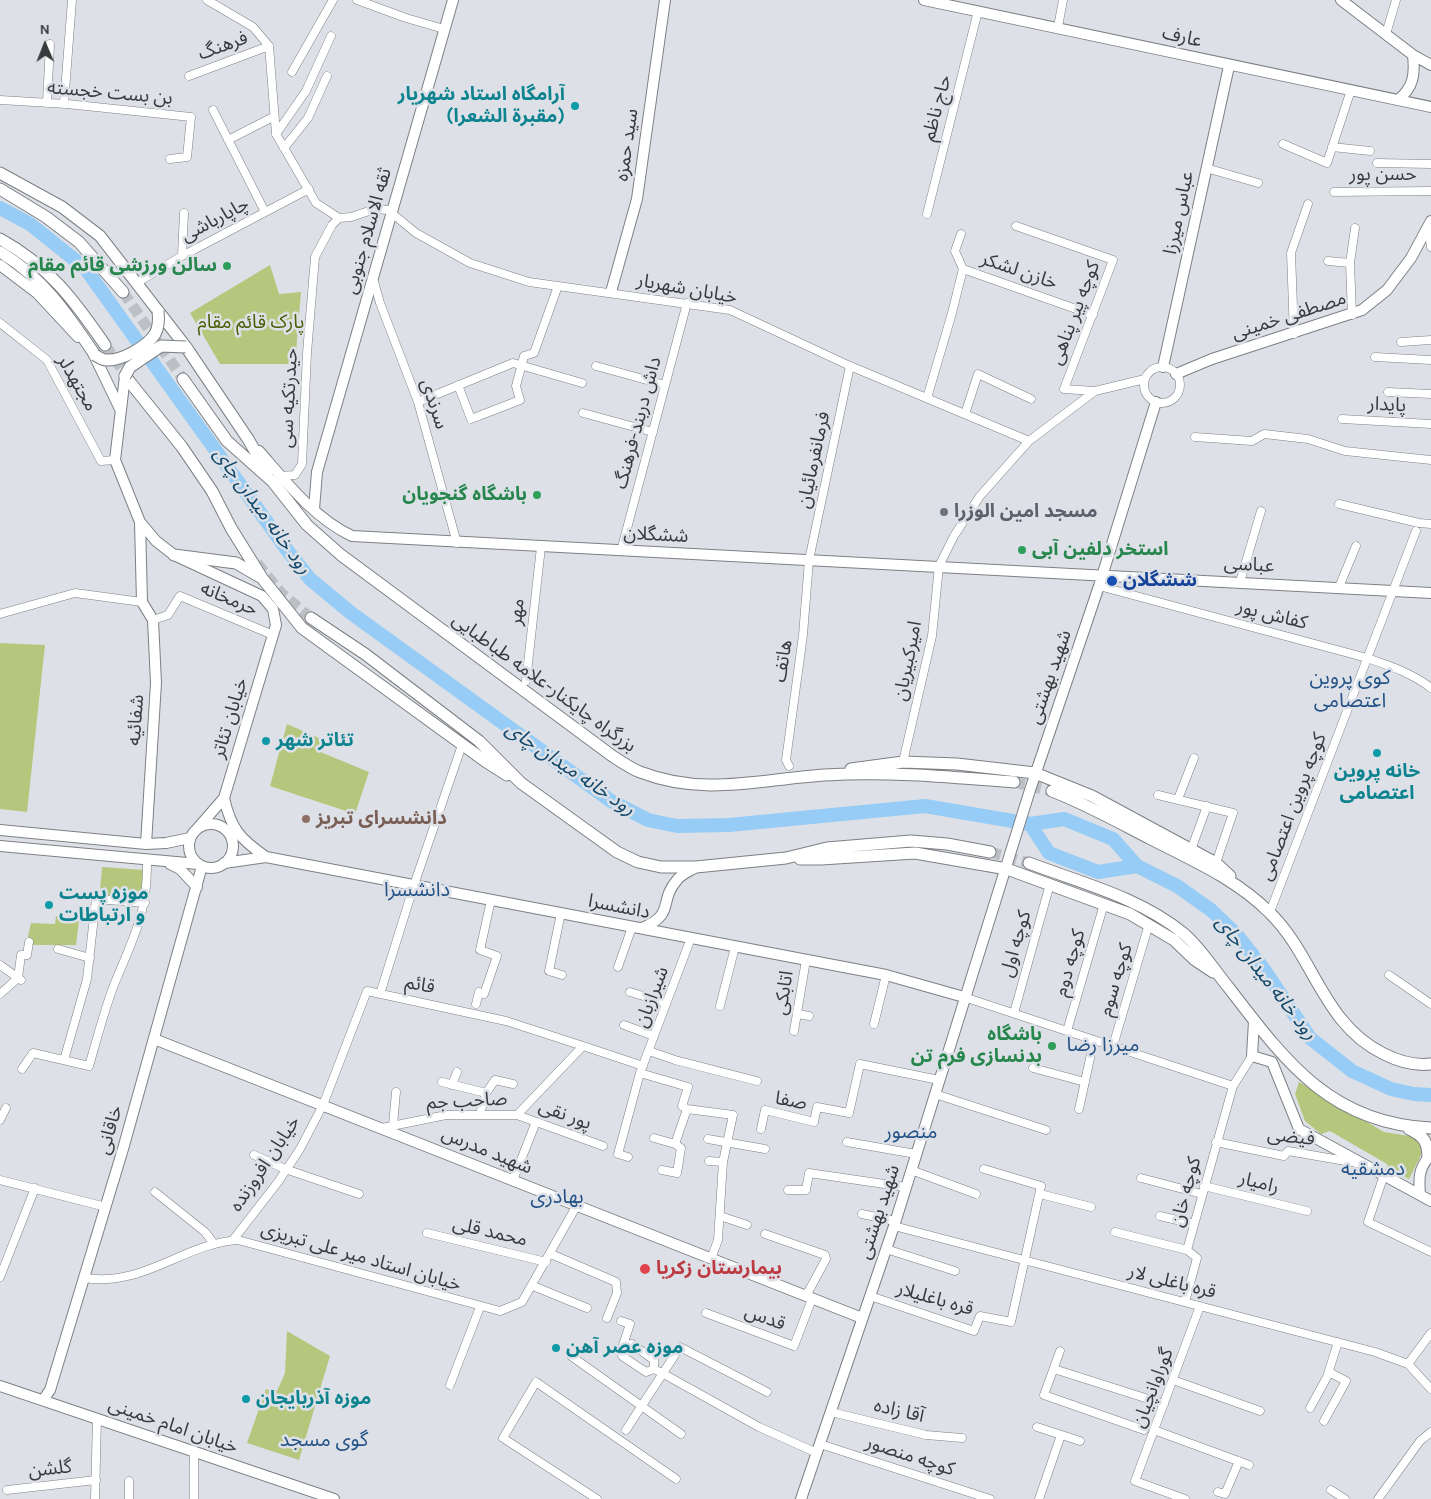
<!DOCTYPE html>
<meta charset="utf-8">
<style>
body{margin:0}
#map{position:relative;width:1431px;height:1499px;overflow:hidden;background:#dde1e7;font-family:Karla,sans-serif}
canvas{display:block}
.north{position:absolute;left:20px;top:20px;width:50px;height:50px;-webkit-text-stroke:4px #dde1e7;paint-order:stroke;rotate:359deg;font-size:14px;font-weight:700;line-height:20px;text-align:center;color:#383a3c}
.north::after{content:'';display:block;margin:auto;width:18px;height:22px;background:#383a3c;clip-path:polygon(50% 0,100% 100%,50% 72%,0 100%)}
</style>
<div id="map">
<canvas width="1431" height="1499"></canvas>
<div class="north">N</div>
</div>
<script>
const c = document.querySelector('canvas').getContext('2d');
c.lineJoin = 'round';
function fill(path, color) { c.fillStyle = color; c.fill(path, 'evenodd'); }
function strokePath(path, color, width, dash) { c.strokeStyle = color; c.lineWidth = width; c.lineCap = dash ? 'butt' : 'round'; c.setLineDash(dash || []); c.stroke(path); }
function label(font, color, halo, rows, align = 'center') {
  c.font = font + ' Karla,"Noto Sans Arabic",sans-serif'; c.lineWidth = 5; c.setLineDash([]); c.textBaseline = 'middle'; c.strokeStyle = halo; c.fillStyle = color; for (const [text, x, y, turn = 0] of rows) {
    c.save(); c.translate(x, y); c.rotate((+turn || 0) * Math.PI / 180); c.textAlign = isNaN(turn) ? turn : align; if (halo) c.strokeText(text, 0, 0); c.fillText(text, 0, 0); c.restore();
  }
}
fill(new Path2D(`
 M270,265l9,29 22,-2 -6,72h-75l-30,-51z
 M0,643l45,2 -18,167 -27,-3z
 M287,724l34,15 -3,12 51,21 -14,42 -85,-28z
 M102,867l43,3 -5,37 -41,-4z
 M56,916l23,4 -3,25h-44l-4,-9 3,-13 24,1z
 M1299,1082l85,50 32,5 7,14 -14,28 -21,-11 -1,-4 -57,-33 -9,3 -16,-13 -10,-27z
 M287,1331l43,25 -31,104 -52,-17 19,-54 11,2 8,-18z`), '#b4c77c');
strokePath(new Path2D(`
 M0,208l30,16 55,44 202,282 23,29 41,34 260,188 37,19 29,6 52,-1 196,-19 105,18 19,29 49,19 39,-6 40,20 34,24 26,25 26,33 47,70 42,33 39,18 23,5 17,1
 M1030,824l34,-5 49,20 24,27`), '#96ccf5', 14);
strokePath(new Path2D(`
 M123,292l60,87
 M105,345l26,37
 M257,563l24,30 30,25
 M1014,782l38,9
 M990,852l39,11`), '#bcc0c5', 11, [11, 5.5]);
const minor = new Path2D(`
 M207,0l46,27 16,19
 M357,0l49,18 38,11
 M1058,27l5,-27
 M1386,34l10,-34
 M269,46l7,88 40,69 23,15
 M292,72l41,-72
 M189,76l80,-30
 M0,100l67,4 124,13 -4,40 -17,2
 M47,103l3,-59
 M64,104l8,-104
 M213,110l52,102
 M276,134l30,-43 25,-55
 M228,140l45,-23
 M1283,144l44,19 24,-73
 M1332,147l38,4
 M284,148l24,-30 19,-42
 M1377,163l54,1
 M1206,168l52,15
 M1334,192l97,-1
 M927,214l51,-203
 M1016,226l97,34 -49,129 31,2
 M1428,228l3,19
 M182,256l2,-43
 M1328,261l22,2 2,52
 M1350,263l5,-35
 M963,269l130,46
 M373,278l7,25 38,99 39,141
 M138,282l44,-26 127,-67
 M0,323l47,37 54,101 14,-1
 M1294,334l-3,-81 17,-49
 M1401,342l30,-2
 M1375,357l56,3
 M596,366l69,19
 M1144 385a18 18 0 1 1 36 0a18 18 0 1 1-36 0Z
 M458,385l13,34 49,-19 -4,-14 8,-30 10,-3 24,-67
 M1388,392l43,2
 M927,398l25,-85 11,-44 -8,-18 6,-17
 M418,402l95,-39 69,20
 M583,413l70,19
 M965,414l13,-40 53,25
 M1342,419l89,5
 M1195,437l57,4 12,-7 44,5 37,12 86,9
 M280,476l15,-1 7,-11 5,-111 8,-96 17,-32 7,-7 12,-1 24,-8 13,1 28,23 54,30 59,19 201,28 120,56 179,75
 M1339,504l80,19 12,1
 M621,551l66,-248
 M1240,582l21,-71
 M1099,586l268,72c23,8 45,15 64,30
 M1339,587l17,-41
 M0,614l75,-21 67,9
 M153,620l15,-5 12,-19 93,39
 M526,681l15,-134
 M903,762l29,-126 7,-70 15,-30 26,-40 49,-55 66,-50 50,-12
 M789,766l-3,-6 17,-125 6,-75 41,-194
 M1158,795l75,18 -17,50
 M1178,799l16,-41
 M1191,850l16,-44
 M1270,912l146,-381
 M561,913l-12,58 13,4
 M58,949l32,9
 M0,965l21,15
 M618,967l14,-40
 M1389,975l42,29
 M630,992l36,11
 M0,994l18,-16 3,-23h6l2,-13
 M380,994l34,-109 48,-140
 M964,997l269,89
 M476,1004l3,-12 5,2 13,-38 -17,-6 11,-50
 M720,1006l15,-59
 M1014,1013l36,-129
 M797,1014l12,2
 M874,1024l12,-49
 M624,1025l30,11
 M794,1031l12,-71
 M1067,1031l37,-127
 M1113,1046l36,-122
 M649,1051l26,9 82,21
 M64,1060l23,-81 9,-80 49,4
 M1033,1068l52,14
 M22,1069l11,-16 56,13c8,-27 15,-55 25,-81 20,-49 34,-72 33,-126
 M640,1073l48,14 -6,19 5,3 -12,35 6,4 -4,25 -15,-3
 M442,1082l44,11
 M452,1085l5,-13
 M935,1094l111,36
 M687,1109l46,6 -10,47 -5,78 -7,19
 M1079,1109l15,-69
 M480,1114l6,-21 9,-13 18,4
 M517,1115l86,31
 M0,1120l6,-12
 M393,1125l3,-33
 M382,1128l64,-13h71l66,-69 60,20
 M761,1129l4,-19 49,12 3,-15 32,6 11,-49 79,16
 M654,1138l21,6
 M708,1139l57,10
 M847,1142l69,12
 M1216,1142l68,14 4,-5 69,12
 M254,1155l31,14 74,25
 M628,1157l-10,-3 22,-81 51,-135
 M709,1161l14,1
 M911,1170l65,24
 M1384,1175l-16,47 63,30
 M1141,1178l61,16
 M0,1180l106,27
 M513,1180l23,-58
 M1204,1186l103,25
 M788,1190h18l3,-17 96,14
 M155,1192l50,40 9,12
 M1040,1194l51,13
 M862,1214l33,7
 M720,1216l27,9
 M1160,1216l34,8
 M894,1226l481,126 33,12 23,25
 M1115,1232l72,18
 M427,1233l119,29
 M765,1234l60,21 1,4 -20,37
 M233,1240l45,-58 22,-33 23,-44 44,-114 139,30 77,25
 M886,1249l69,22
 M551,1254l65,28 1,11 -10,25
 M0,1277l35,-89
 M84,1278c61,9 98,-34 154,-38l262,71 22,-9 55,-97
 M533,1286l54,22
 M870,1296l104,35 6,-15 31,6 30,-136 -57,-17
 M1185,1302l12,-44 -10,-8 46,-164 19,-30
 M706,1313l88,33 18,-47
 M621,1321l9,3 -7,21 -1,11 24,16 8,-3
 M623,1345l9,-1 22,16v9l8,4 97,54 58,26
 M1060,1351l-16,44 100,35
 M571,1356l110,78
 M1408,1364l23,-31
 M1054,1369l110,35
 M1173,1380l87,31
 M450,1385l30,-78
 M1310,1408l17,-31 11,-35
 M831,1412l95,23 36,3
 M1324,1421l22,-40 -17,-9
 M1037,1427l43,14
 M626,1430l54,-83 87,45
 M1154,1430l95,35
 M820,1444l170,55
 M7,1490l89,-10
 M1331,1490l14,9
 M1218,1492l7,2 14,-33
 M95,1499l2,-81
 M129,1499v-18
 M194,1499v-48
 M597,1499l-94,-61 33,-56 140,97
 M1039,1499l22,-64
 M1185,1499l-50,-18 65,-175
 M1378,1499l42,-58 11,-9`);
const major = new Path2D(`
 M924,0l507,107
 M1341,0l72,55 18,10
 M1398,100c16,-13 17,-26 15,-45
 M0,265l37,28 41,44
 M611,292l26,-93 28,-199
 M93,353l27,56
 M1163,367l66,-301
 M1176,374l36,-15 150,-49 25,-20 24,-32 20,-37
 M125,376l-10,84 25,62 16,19 18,14 88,41 11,13 3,16 -52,173 -27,31
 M259,451c27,31 55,67 93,85l1079,57
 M314,509l3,-37 136,-472
 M140,522l2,80 11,18 3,63 -10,161
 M224,798c7,31 16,41 42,59
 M189 846a22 22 0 1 1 44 0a22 22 0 1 1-44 0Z
 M0,830l146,14 20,-1 24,-5
 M0,846l198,18
 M224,863l42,-6 620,118 78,22
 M170,864l10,5 17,18
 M642,928c34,-14 16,-26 35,-48 4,-6 13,-9 19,-13
 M1254,1021l-2,35 20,6 27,67 132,72
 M154,1039l708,279
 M1420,1195c-1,-15 -2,-25 8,-37
 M0,1386l334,113
 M43,1400l7,-10 73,-241 79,-283
 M801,1499l93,-273 136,-436 69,-204 57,-184`);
const highway = new Path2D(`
 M0,173l62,34 38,29 86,111 62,92 19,33
 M0,189l46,28 33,25 44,50
 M0,239c49,27 74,61 105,106
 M0,252c43,25 68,63 95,103
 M125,376l57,71 30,44 19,37 31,50 40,50 183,133 22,14
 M183,379l44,62 46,41 34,43 34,30 270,200c9,6 19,13 29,17 65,25 120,7 185,3 63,-4 126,2 189,7
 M174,555l62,8 24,14
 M311,618l54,36 114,87 42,42 96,69 21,10 23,5h35l90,-9 41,-10 84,-7 36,3 43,8
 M851,769l52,-7 54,2 78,9 57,23 124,67 14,13
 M1052,791c34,13 66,31 99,48 41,21 85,40 118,73 45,43 54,113 115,142 14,7 31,12 47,10
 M800,859h21l94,-6 92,16 123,45 44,26 21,20 18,12
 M1029,863c52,20 110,34 154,70 18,15 31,37 46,55 56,73 102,136 202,140
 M1409,1129c15,7 19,13 19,29l3,-1`);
strokePath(minor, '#7c8085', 9);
strokePath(major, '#7c8085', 12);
strokePath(highway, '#7c8085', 13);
strokePath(minor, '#fff', 8);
strokePath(major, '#fff', 10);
strokePath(highway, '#fff', 11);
const highwayBridge = new Path2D(`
 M95,355c3,2 8,5 11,5 15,1 41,-13 49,-26 4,-7 4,-15 3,-23
 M125,376l5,-9 31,-21 25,1`);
strokePath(highwayBridge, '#7c8085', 13, []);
strokePath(highwayBridge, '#fff', 11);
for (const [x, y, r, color] of [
 [575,106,5,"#0f9aa8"],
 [227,266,5,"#2e9e5b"],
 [537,495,5,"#2e9e5b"],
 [944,512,5,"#6b7280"],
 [1022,550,5,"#2e9e5b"],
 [1112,581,6,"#1a4fb4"],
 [266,741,5,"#0f9aa8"],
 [1377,753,5,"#0f9aa8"],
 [306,819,5,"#8d6e63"],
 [49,905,5,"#0f9aa8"],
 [1052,1046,5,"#2e9e5b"],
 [645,1269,6,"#e0444e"],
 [556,1348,5,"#0f9aa8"],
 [246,1399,5,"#0f9aa8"]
]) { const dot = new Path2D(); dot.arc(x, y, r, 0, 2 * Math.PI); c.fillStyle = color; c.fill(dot); strokePath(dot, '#dde1e7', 2); }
label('19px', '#383a3c', '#dde1e7', [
 ["عارف",1182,37,13],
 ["فرهنگ",223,46,-20],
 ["بن بست خجسته",110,93,5],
 ["حاج ناظم",937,108,-75],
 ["سید حمزه",627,145,-82],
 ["حسن پور",1383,175],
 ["عباس میرزا",1179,213,-78],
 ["چاپارباشی",215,220,-28],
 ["ثقه الاسلام جنوبی",368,231,-74],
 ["خازن لشکر",1019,271,19],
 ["خیابان شهریار",687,289,10],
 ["کوچه پیر پناهی",1075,313,-69],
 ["مصطفی خمینی",1289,316,-18],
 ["مجتهدلر",77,383,60],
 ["حیدرتکیه سی",289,398,-87],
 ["سرندی",434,404,72],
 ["پایدار",1387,405,3],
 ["داش دربند-فرهنگ",638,423,-75],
 ["فرمانفرمائیان",814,460,-78],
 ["ششگلان",656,535,3],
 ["عباسى",1249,565,3],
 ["حرمخانه",229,599,23],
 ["مهر",517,612,-84],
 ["کفاش پور",1272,615,14],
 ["هاتف",783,661,-81],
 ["امیرکبیریان",908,661,-79],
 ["شهید بهشتى",1050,677,-71],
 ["بزرگراه چایکنار-علامه طباطبایی",544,683,36],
 ["خیابان تئاتر",230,718,-73],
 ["شفائیه",136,720,-86],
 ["کوچه پروین اعتصامی",1293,807,-69],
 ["دانشسرا",619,907,11],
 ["کوچه اول",1016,944,-74],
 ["کوچه دوم",1070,963,-74],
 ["کوچه سوم",1116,980,-73],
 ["قائم",420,985,11],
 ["اتابکی",784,993,-81],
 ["شیرازبان",652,997,-69],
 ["صاحب جم",467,1101,-3],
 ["صفا",791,1101,10],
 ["پور نقی",565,1115,20],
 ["خاقانی",110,1130,-74],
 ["فیضی",1291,1137,6],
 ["شهید مدرس",487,1151,22],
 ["خیابان افروزنده",265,1164,-56],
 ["رامیار",1259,1183,14],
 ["کوچه خان",1186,1192,-75],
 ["شهید بهشتى",879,1212,-72],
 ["محمد قلی",490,1232,13],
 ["خیابان استاد میر علی تبریزی",361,1257,16],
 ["قره باغلی لار",1172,1282,14],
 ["قره باغلیلار",935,1299,16],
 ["قدس",765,1318,20],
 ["گوراوانچیان",1153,1388,-69],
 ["آقا زاده",899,1411,13],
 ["خیابان امام خمینی",173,1426,19],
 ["کوچه منصور",910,1456,18],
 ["گلشن",50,1469,-6]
]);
label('bold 19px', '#0d838f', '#dde1e7', [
 ["آرامگاه استاد شهریار",565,95,"right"],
 ["(مقبرة الشعرا)",565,117,"right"],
 ["تئاتر شهر",276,741],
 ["خانه پروین",1377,772,"center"],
 ["اعتصامی",1377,794,"center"],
 ["موزه پست",59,894],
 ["و ارتباطات",59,916],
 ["موزه عصر آهن",566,1348],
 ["موزه آذربایجان",256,1399]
], 'left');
label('bold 19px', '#27864d', '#dde1e7', [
 ["سالن ورزشی قائم مقام",217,266],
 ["باشگاه گنجویان",527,495],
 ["استخر دلفین آبی",1032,550,"left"],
 ["باشگاه",1042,1035],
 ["بدنسازی فرم تن",1042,1057]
], 'right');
label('19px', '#4d5d05', '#dde1e7', [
 ["پارک قائم مقام",251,323]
]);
label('bold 19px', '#5b616d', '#dde1e7', [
 ["مسجد امین الوزرا",954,512]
], 'left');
label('bold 19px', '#164399', '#dde1e7', [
 ["ششگلان",1123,581]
], 'left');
label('bold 19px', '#785e54', '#dde1e7', [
 ["دانشسرای تبریز",316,819]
], 'left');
label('bold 19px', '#be3a42', '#dde1e7', [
 ["بیمارستان زکریا",656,1269]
], 'left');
label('italic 20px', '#14496b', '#dde1e7', [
 ["رود خانه میدان چای",262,511,54],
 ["رود خانه میدان چای",570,769,34],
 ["رود خانه میدان چای",1266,978,52]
]);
label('20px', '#245286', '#dde1e7', [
 ["کوی پروین",1350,678],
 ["اعتصامی",1350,701],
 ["دانشسرا",417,890],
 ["میرزا رضا",1103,1045],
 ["منصور",911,1132],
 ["دمشقیه",1373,1169],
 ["بهادری",557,1197],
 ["گوی مسجد",324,1440]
]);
</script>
